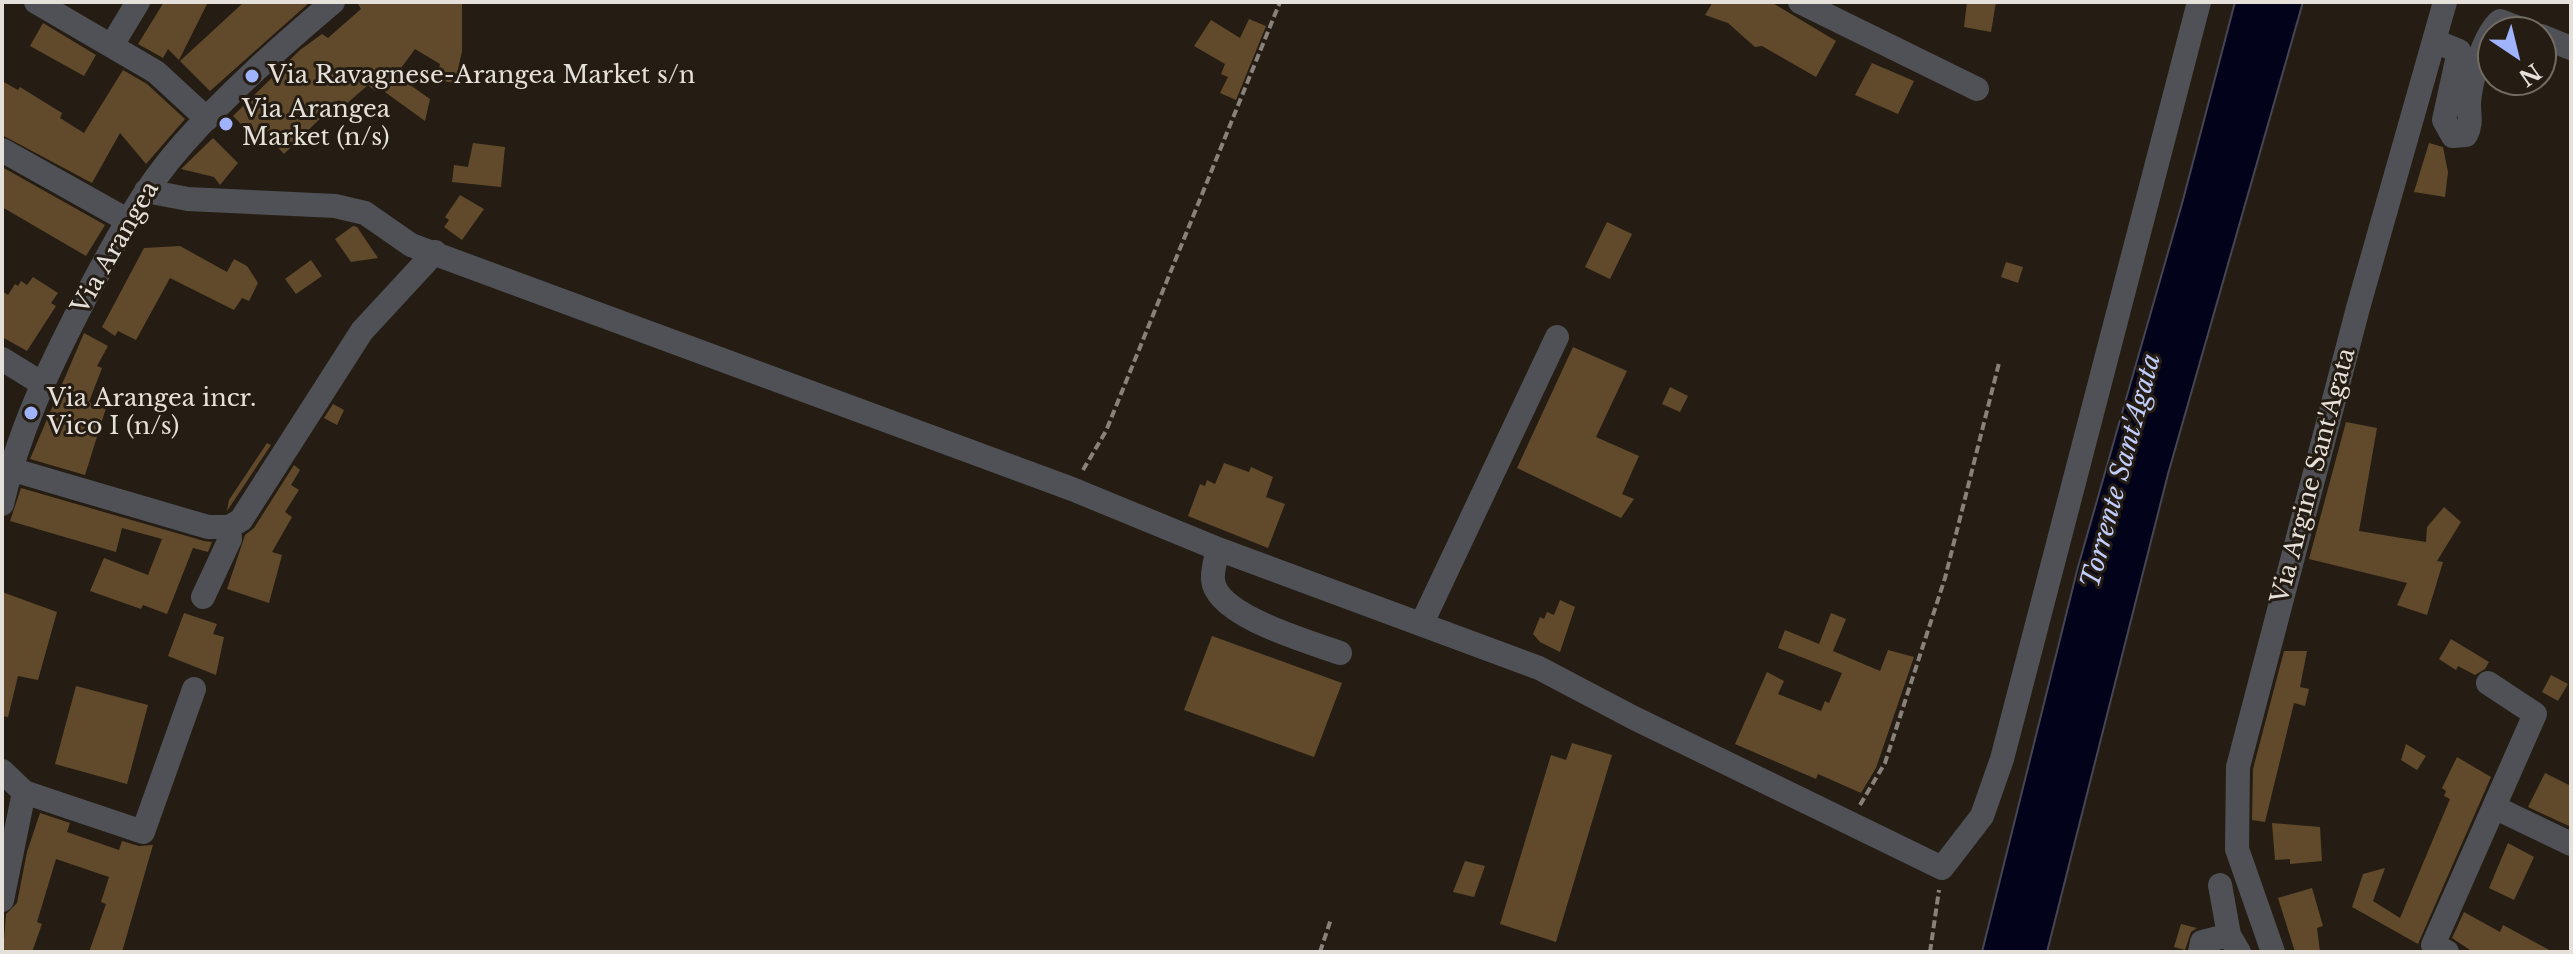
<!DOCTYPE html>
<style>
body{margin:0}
#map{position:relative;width:2573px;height:954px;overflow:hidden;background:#251d13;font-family:"Libre Baskerville",serif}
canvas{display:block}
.frame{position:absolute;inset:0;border:4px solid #e5e0d9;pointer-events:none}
.north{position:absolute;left:2477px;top:16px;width:80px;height:80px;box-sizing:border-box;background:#251d13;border:2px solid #726b62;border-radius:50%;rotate:145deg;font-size:22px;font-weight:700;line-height:32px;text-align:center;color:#e5e0d9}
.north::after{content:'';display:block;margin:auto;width:28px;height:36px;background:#a0b3fd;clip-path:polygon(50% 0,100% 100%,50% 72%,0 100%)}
</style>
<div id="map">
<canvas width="2573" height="954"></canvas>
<div class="frame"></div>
<div class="north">N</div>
</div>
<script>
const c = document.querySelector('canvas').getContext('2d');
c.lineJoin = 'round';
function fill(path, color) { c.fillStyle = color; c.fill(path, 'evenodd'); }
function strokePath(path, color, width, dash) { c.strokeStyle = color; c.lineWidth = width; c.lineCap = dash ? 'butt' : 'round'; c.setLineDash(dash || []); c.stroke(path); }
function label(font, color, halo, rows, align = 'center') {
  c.font = font + ' "Libre Baskerville",serif'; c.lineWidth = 6; c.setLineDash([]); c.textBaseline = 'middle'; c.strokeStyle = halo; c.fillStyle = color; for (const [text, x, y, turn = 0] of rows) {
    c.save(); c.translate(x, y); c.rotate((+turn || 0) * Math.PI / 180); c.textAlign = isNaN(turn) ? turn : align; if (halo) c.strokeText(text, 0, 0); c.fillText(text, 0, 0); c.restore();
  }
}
const water = new Path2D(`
 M2235,2h68l-135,472 -121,478h-65l96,-385 105,-367z`);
fill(water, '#02031a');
strokePath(water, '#464553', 2);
fill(new Path2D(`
 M164,2h44l-29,58 -11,-11 -5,9 -25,-14z
 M244,2h66l-100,89 -30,-30z
 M357,2h105v49l-7,32 -19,-3 4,-16 -25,-15 -19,26 34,24 -5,22 -47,-34 -3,4 -7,-6 -24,21 -5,-6 -55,54 -18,-19 -9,5 -24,-24 67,-66 22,-16 6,4 33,-29z
 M1713,2h58l65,39 -20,36 -54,-31 -7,1 -27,-24 -23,-8z
 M1967,2h29l-5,30 -27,-5z
 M1249,19l17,7 -30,74 -16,-7 8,-16 -7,-3 4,-10 -31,-18 17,-26 29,18z
 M43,23l53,32 -12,21 -54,-30z
 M1872,63l42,18 -16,33 -43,-19z
 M123,70l24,14 38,35 -39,45 -26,-31 -28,50 -90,-48v-54l16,9 2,-3 42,26 -2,5 24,15z
 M213,138l25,25 -18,22 -6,-8 -33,-8z
 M473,143l32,4 -4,40 -49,-5 2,-17 14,2z
 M2429,143l14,4 5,25 -3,25 -31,-5z
 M2,167l103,58 -19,31 -84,-49z
 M460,195l24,14 -22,31 -18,-13 5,-7 -4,-3z
 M1607,222l25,12 -22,45 -25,-12z
 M353,226l4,1 21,31 -27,4 -16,-23z
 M180,246l47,26 7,-13 13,7 11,17 -9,18 -7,-3 -8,12 -64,-32 -34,62 -18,-9 -3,5 -13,-9 42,-79z
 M311,260l11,16 -26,18 -11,-15z
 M2006,262l17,5 -5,16 -17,-6z
 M33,277l25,16 -7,10 5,3 -29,45 -25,-14v-46l6,4 7,-11 3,2 3,-5 6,4z
 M84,333l24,13 -11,20 5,2 -13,34 17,6 -21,67 -55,-16z
 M1573,347l54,24 -31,66 43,19 -17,38 12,5 -13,19 -104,-50z
 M1670,387l18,9 -8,16 -18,-8z
 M333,404l11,6 -7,15 -13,-7z
 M2346,422l31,6 -18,103 67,11 1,-15 17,-20 17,15 -24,39 6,1 -16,53 -30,-10 10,-22 -98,-24z
 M267,443l4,2 -44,66 2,-11z
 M1224,463l25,9 2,-5 22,10 -7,20 19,7 -17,44 -80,-32 12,-32 5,2 2,-6 8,4z
 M294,465l6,5 -9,15 8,5 -14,22 7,5 -20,35 10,3 -13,48 -42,-14 18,-54 9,-7z
 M21,488l183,53 8,1 -4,10 -15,-4 -26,66 -24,-9 -2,4 -51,-18 14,-33 44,17 14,-36 -40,-11 -6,24 -106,-31z
 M2,592l55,20 -19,68 -20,-4 -10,41 -6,-1z
 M1560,600l15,7 -15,45 -20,-10 -7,-8 7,-17 4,2 3,-7 7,3z
 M184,613l33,11 -4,10 11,3 -8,38 -48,-19z
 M1831,613l15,6 -13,32 47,20 8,-21 26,7 -38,111 -15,25 -43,-19 -2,5 -81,-35 32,-72 17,9 -6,13 43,17 4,-10 4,2 13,-30 -64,-25 7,-18 34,14z
 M1212,636l130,47 -28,74 -130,-47z
 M2451,639l38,23 -4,7 -10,6 -17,-9 -2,4 -17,-11z
 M2284,651h23l-7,36 9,2 -4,17 -11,-3 -29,119 -13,-2 1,-51z
 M2551,675l17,9 -10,17 -16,-9z
 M76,686l72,19 -21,79 -72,-20z
 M1572,743l40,12 -56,187 -56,-18 51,-169 15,5z
 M2406,744l20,12 -9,14 -16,-10z
 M2457,757l34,20 -73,167 -66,-37 11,-33 22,-6 -12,33 27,17 50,-119 -6,-3 2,-5 -4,-3z
 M2545,773l26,13v41l-43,-20z
 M40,813l30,10 -3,9 52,18 3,-9 17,5 14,-1 -31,107h-33l17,-48 -5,-2 8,-25 -53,-18 -19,63 5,2 -10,28h-29l3,-38 11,-11 10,-51z
 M2272,823l48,4 2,34 -32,3v-5l-15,1z
 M2508,843l26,14 -20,43 -25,-12z
 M1465,861l20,5 -11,31 -21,-5z
 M2312,888l11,38 -6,2 3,24h-25l-17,-54z
 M2464,912l36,20 3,-7 50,27h-80l-21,-14z
 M2181,924l16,4 -6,4 -6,18 -11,-3z`), '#614a2b');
strokePath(new Path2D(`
 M1083,470l23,-39 174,-429
 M1860,805l25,-42 60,-185 54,-215
 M1320,952l11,-33
 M1930,952l9,-62`), '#89827a', 4, [8, 4]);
strokePath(new Path2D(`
 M36,2l120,70 51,47
 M1800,2l177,87
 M2541,36l30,12
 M2434,41l25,10 -15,69 9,16 13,-1c6,-12 3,-18 3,-31 1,-22 15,-70 31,-83l29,11
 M112,45l26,-43
 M2,150l125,70
 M146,191l42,8 147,7 30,7 46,32 661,244 146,60 321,119 95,50 308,150 40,-52 20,-57 197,-757
 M2,359l39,24
 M10,469l198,58h21l12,-7 121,-189 73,-79
 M2,504c16,-72 47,-136 81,-202 29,-55 58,-111 100,-158 46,-52 98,-98 150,-142
 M1218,549c-2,9 -6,22 -5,31 3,36 97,62 127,73
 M203,597l27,-58 -1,-12
 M1422,623l135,-286
 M2,771l22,21 -22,108
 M24,792l119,40 51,-143
 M2494,807l77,37
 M2220,885l9,50 10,17
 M2200,952l2,-10 27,-7
 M2273,952l-36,-103 1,-82 120,-459 87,-306
 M2447,952l-14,-7 102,-231 -47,-31`), '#4f5156', 24);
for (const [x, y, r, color] of [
 [252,76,8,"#a0b3fd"],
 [226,124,8,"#a0b3fd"],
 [31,413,8,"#a0b3fd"]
]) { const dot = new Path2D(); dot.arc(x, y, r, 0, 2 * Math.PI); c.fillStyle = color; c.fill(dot); strokePath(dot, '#251d13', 3); }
label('24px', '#e5e0d9', '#251d13', [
 ["Via Ravagnese-Arangea Market s/n",268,76],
 ["Via Arangea",242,110],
 ["Market (n/s)",242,138],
 ["Via Arangea incr.",47,399],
 ["Vico I (n/s)",47,427]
], 'left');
label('24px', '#e5e0d9', '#251d13', [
 ["Via Arangea",116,248,-60],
 ["Via Argine Sant'Agata",2314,476,-75]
]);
label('italic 26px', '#c0cdfd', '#251d13', [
 ["Torrente Sant'Agata",2122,471,-75]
]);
</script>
